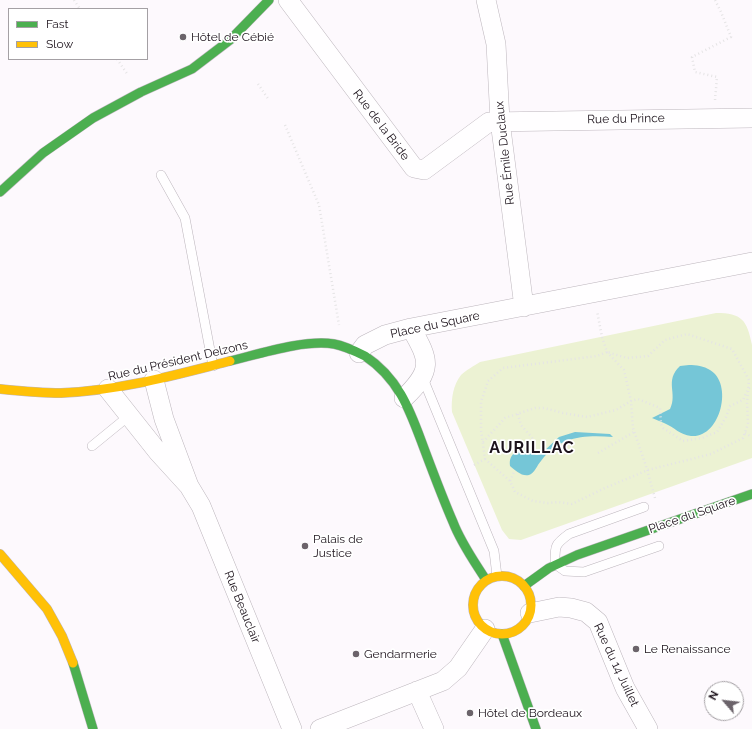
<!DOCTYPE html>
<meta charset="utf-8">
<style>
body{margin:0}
#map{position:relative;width:752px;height:729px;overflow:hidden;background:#fdf9fd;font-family:Raleway,sans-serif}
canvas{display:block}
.legend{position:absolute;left:8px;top:8px;width:140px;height:52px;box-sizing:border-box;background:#fff;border:1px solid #a4a0a4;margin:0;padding:5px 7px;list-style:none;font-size:12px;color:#1c121b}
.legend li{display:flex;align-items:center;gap:8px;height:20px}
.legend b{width:20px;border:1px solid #a4a0a4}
.north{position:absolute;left:704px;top:681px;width:40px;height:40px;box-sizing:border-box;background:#fff;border:1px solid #a4a0a4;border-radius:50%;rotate:298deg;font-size:11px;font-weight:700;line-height:16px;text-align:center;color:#1c121b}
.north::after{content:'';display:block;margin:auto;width:14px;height:18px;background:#6b636a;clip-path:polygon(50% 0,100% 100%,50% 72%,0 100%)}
</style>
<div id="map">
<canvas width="752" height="729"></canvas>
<ul class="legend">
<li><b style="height:5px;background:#4caf50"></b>Fast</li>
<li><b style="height:5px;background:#ffc107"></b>Slow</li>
</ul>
<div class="north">N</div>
</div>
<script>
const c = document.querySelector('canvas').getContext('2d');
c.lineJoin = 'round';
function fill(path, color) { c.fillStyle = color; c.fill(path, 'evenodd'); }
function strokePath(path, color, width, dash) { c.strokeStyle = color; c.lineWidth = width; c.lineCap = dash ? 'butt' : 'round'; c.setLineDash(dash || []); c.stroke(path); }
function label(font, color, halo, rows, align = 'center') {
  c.font = font + ' Raleway,sans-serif'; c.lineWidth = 3.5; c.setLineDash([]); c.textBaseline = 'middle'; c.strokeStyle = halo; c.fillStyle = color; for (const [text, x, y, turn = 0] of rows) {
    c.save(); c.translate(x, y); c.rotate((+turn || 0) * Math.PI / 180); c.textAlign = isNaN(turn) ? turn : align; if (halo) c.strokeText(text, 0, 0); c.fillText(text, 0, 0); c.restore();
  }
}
fill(new Path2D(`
 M716,313c26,0 31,7 36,32v113l-231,82 -12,-1 -7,-9 -50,-118c-1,-13 1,-27 9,-37 5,-5 13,-9 19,-13z`), '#ecf2d3');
fill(new Path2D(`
 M689,365c7,0 15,1 21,5 24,14 10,69 -19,66 -11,-1 -17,-9 -27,-13 -4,-2 -8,-3 -12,-5l18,-9c8,-16 -6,-28 10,-43z
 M575,432l35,2 3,3c-29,-2 -53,-1 -72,24 -4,4 -6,12 -12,14 -7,2 -14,-5 -19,-9 -1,-7 1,-10 6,-15l9,-1 12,5 6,-3 16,-15z`), '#75c6d7');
const lane = new Path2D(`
 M161,175l24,43 28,148
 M422,376l72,175 3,25
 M92,446l38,-31
 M644,507l-75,27c-15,11 -14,12 -14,30l10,7 19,1 75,-26`);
const street = new Path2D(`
 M288,0l126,168 10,2 65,-48 263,-4
 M486,0l10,44 4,77 24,186
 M359,353l6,-8 20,-10 26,-7 341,-66
 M108,389l50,63 31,34 -25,-67 -10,-39
 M404,398c29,-28 26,-37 7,-70
 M189,486l12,20 91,223
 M530,613l29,-6 12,1 15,4 12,10 27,66 23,41
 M417,691l17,38
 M320,729l123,-48 15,-13 27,-39`);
const fast = new Path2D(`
 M0,192l43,-39 50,-35 48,-26 51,-23 38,-29 39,-40
 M230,361c29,-7 75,-22 104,-17 11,2 21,7 31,12 36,24 46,58 60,95 9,24 18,48 28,71 8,21 21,39 33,58
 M524,586l25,-18 28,-13 175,-61
 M502,634l34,95
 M73,663l20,66`);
const slow = new Path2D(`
 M0,389c20,2 41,4 61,4 57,-2 114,-18 169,-32
 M0,554l47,55 15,27 11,27
 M473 605a29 29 0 1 1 58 0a29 29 0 1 1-58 0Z`);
strokePath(lane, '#bdb6bd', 10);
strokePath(street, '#bdb6bd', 20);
strokePath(fast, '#bdb6bd', 10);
strokePath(slow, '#bdb6bd', 10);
strokePath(new Path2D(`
 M74,0l6,9
 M117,59l11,16
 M258,84l11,16
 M715,100l2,-23 -22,-5 -3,-15 39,-20 -10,-25 -6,-12
 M285,125l34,80 20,120
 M607,352l17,18 7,31 2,27 13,38 9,32
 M518,414l3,11 14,16
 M745,433l7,4
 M483,442l22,-24 30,-10h9l19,5 24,4 29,-7 15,-9 7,-2 22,9 1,16 2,4 20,13 19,-3 15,-6 9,-15 4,-11 13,-6 5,-11 4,-3
 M598,453l36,-21
 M485,459l25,22 5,11 18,9 15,2 10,-1 14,2 33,-16 43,-18 63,-16 32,-16 5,-14 -1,-21 2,-23 -17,-31 -45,-15 -22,6 -17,16 -21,2 -20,-6
 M474,465l11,-6 -4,-29v-28l7,-21 15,-13 94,-12 10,-4 -5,-15 -5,-26
 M510,481l4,-9`), '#e5e4e5', 2.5, [1, 3]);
strokePath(lane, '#fffeff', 9);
strokePath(street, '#fffeff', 19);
strokePath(fast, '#4caf50', 9);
strokePath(slow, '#ffc107', 9);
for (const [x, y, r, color] of [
 [183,37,4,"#6b636a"],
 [305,546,4,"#6b636a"],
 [636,649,4,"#6b636a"],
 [356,654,4,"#6b636a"],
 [470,713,4,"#6b636a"]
]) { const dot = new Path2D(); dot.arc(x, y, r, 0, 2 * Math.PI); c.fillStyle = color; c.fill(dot); strokePath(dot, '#fff', 1.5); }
label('12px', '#1c121b', '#fff', [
 ["Hôtel de Cébié",191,37],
 ["Palais de",313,539],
 ["Justice",313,553],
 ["Le Renaissance",644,649],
 ["Gendarmerie",364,654],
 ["Hôtel de Bordeaux",478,713]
], 'left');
label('12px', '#1c121b', '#fff', [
 ["Rue du Prince",626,119,-1],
 ["Rue de la Bride",381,125,53],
 ["Rue Émile Duclaux",505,153,-96],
 ["Place du Square",435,325,-12],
 ["Rue du Président Delzons",178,361,-13],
 ["Place du Square",692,515,-19],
 ["Rue Beauclair",242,607,68],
 ["Rue du 14 Juillet",616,665,65]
]);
c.letterSpacing = '1px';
label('bold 16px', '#1c121b', '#fff', [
 ["AURILLAC",532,448]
]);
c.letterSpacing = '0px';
</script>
